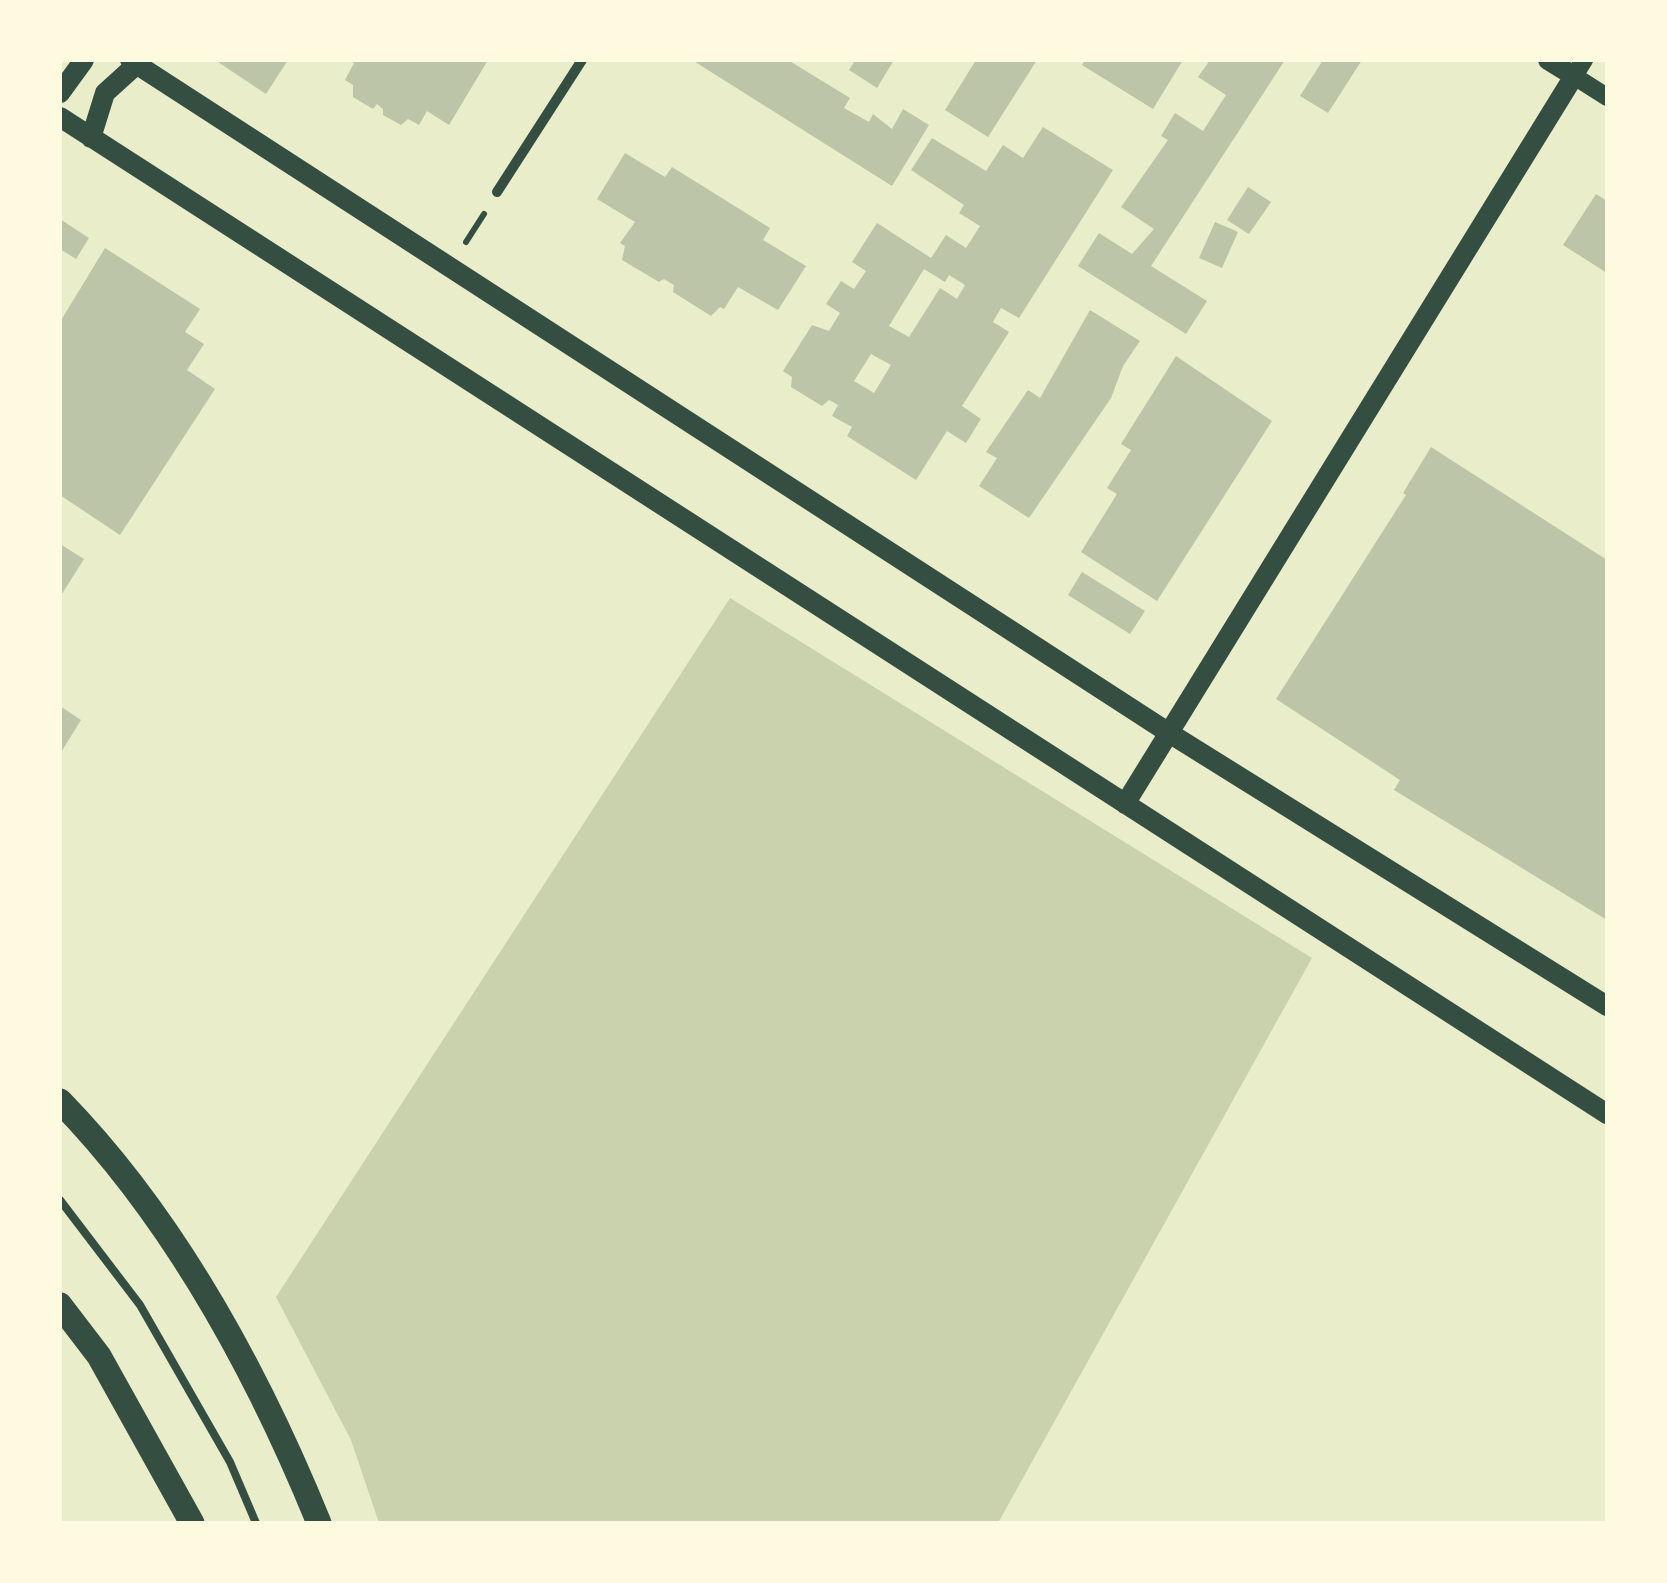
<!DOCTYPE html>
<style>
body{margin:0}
#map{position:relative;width:1667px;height:1583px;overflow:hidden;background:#e9edc9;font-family:"Open Sans",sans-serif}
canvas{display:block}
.frame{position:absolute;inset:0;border:62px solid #fefae0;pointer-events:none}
</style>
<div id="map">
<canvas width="1667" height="1583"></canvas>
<div class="frame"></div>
</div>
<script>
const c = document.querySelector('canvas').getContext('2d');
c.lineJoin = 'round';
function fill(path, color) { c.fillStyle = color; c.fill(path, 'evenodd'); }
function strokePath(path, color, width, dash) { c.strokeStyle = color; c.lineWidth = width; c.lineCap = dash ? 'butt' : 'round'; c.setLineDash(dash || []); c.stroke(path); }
fill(new Path2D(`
 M730,598l582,360 -314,565h-619l-28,-83 -75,-143z`), '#cad2ad');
fill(new Path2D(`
 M215,60h73l-22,34z
 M349,60h139l-39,65 -22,-14 -8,14 -11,-6 -7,6 -18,-10v-6l-6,-5 -4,5 -20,-12v-12l-8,-5 9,-17z
 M692,60h96l62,38 -6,10 25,14 4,-8 19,15 11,-20 26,16 -37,61z
 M855,60h39l-17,28 -28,-18z
 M976,60h61l-49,77 -43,-27z
 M1085,60h98l-30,49 -71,-44z
 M1210,60h75l-134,206 56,35 -21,33 -108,-68 21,-33 33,21 22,-25 -33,-22 47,-67 -7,-4 14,-23 28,18 23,-36 -28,-18z
 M1323,60h39l-34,53 -28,-17z
 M1043,127l70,43 -94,148 -18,-10 -8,14 16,10 -47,74 19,13 -15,24 -19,-12 -31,49 -69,-44 5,-9 -20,-11 6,-11 -9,-5 -7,6 -31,-19 1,-10 -9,-6 29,-46 17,6 11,-18 -14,-9 15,-23 13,8 12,-18 -14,-9 25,-39 54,35 15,-23 20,13 14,-22 -21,-13 5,-8 -53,-35 21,-32 54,33 17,-26 20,13zM924,269l21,13 4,-7 16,10 -8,14 -17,-11 -31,49 -20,-11zM871,354l20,11 -17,28 -20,-12z
 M625,153l40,24 7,-10 98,61 -7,12 43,26 -28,44 -40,-23 -14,22 -4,-2 -9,9 -38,-24 1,-7 -10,-6 -5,3 -37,-22 3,-14 -5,-3 15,-21 -38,-23z
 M1248,187l23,15 -22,32 -22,-14z
 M1596,194l11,7v72l-44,-28z
 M60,219l29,19 -13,21 -16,-10z
 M1215,222l23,10 -16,36 -23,-10z
 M105,248l95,61 -15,23 19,12 -17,26 28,19 -95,146 -60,-40v-173z
 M1090,310l50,31 -17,25 -12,32 -82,120 -50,-32 18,-28 -11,-6 42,-62 12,8z
 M1176,356l96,65 -115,180 -76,-49 36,-58 -10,-6 24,-38 -10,-6z
 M1431,447l176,113v360l-213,-130 6,-10 -124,-81 130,-204 -3,-2z
 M60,544l24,15 -24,38z
 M1082,572l63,39 -15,23 -62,-39z
 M60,706l21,14 -21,34z`), '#bcc5a7');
strokePath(new Path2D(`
 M466,242l18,-28`), '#344e41', 6);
strokePath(new Path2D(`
 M60,1200l80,105 90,157 26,61`), '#344e41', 8);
strokePath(new Path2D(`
 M497,192l85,-132`), '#344e41', 10);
strokePath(new Path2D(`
 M1584,60l-10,16 33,21`), '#344e41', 18);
strokePath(new Path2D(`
 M130,60l1036,671 441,275
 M60,93l24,-33
 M60,117l1547,997
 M91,138l14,-45 32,-29
 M1125,804l449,-728 -26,-16`), '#344e41', 20);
strokePath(new Path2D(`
 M60,1101c115,118 197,270 259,422
 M60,1305l39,51 93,167`), '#344e41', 25);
</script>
